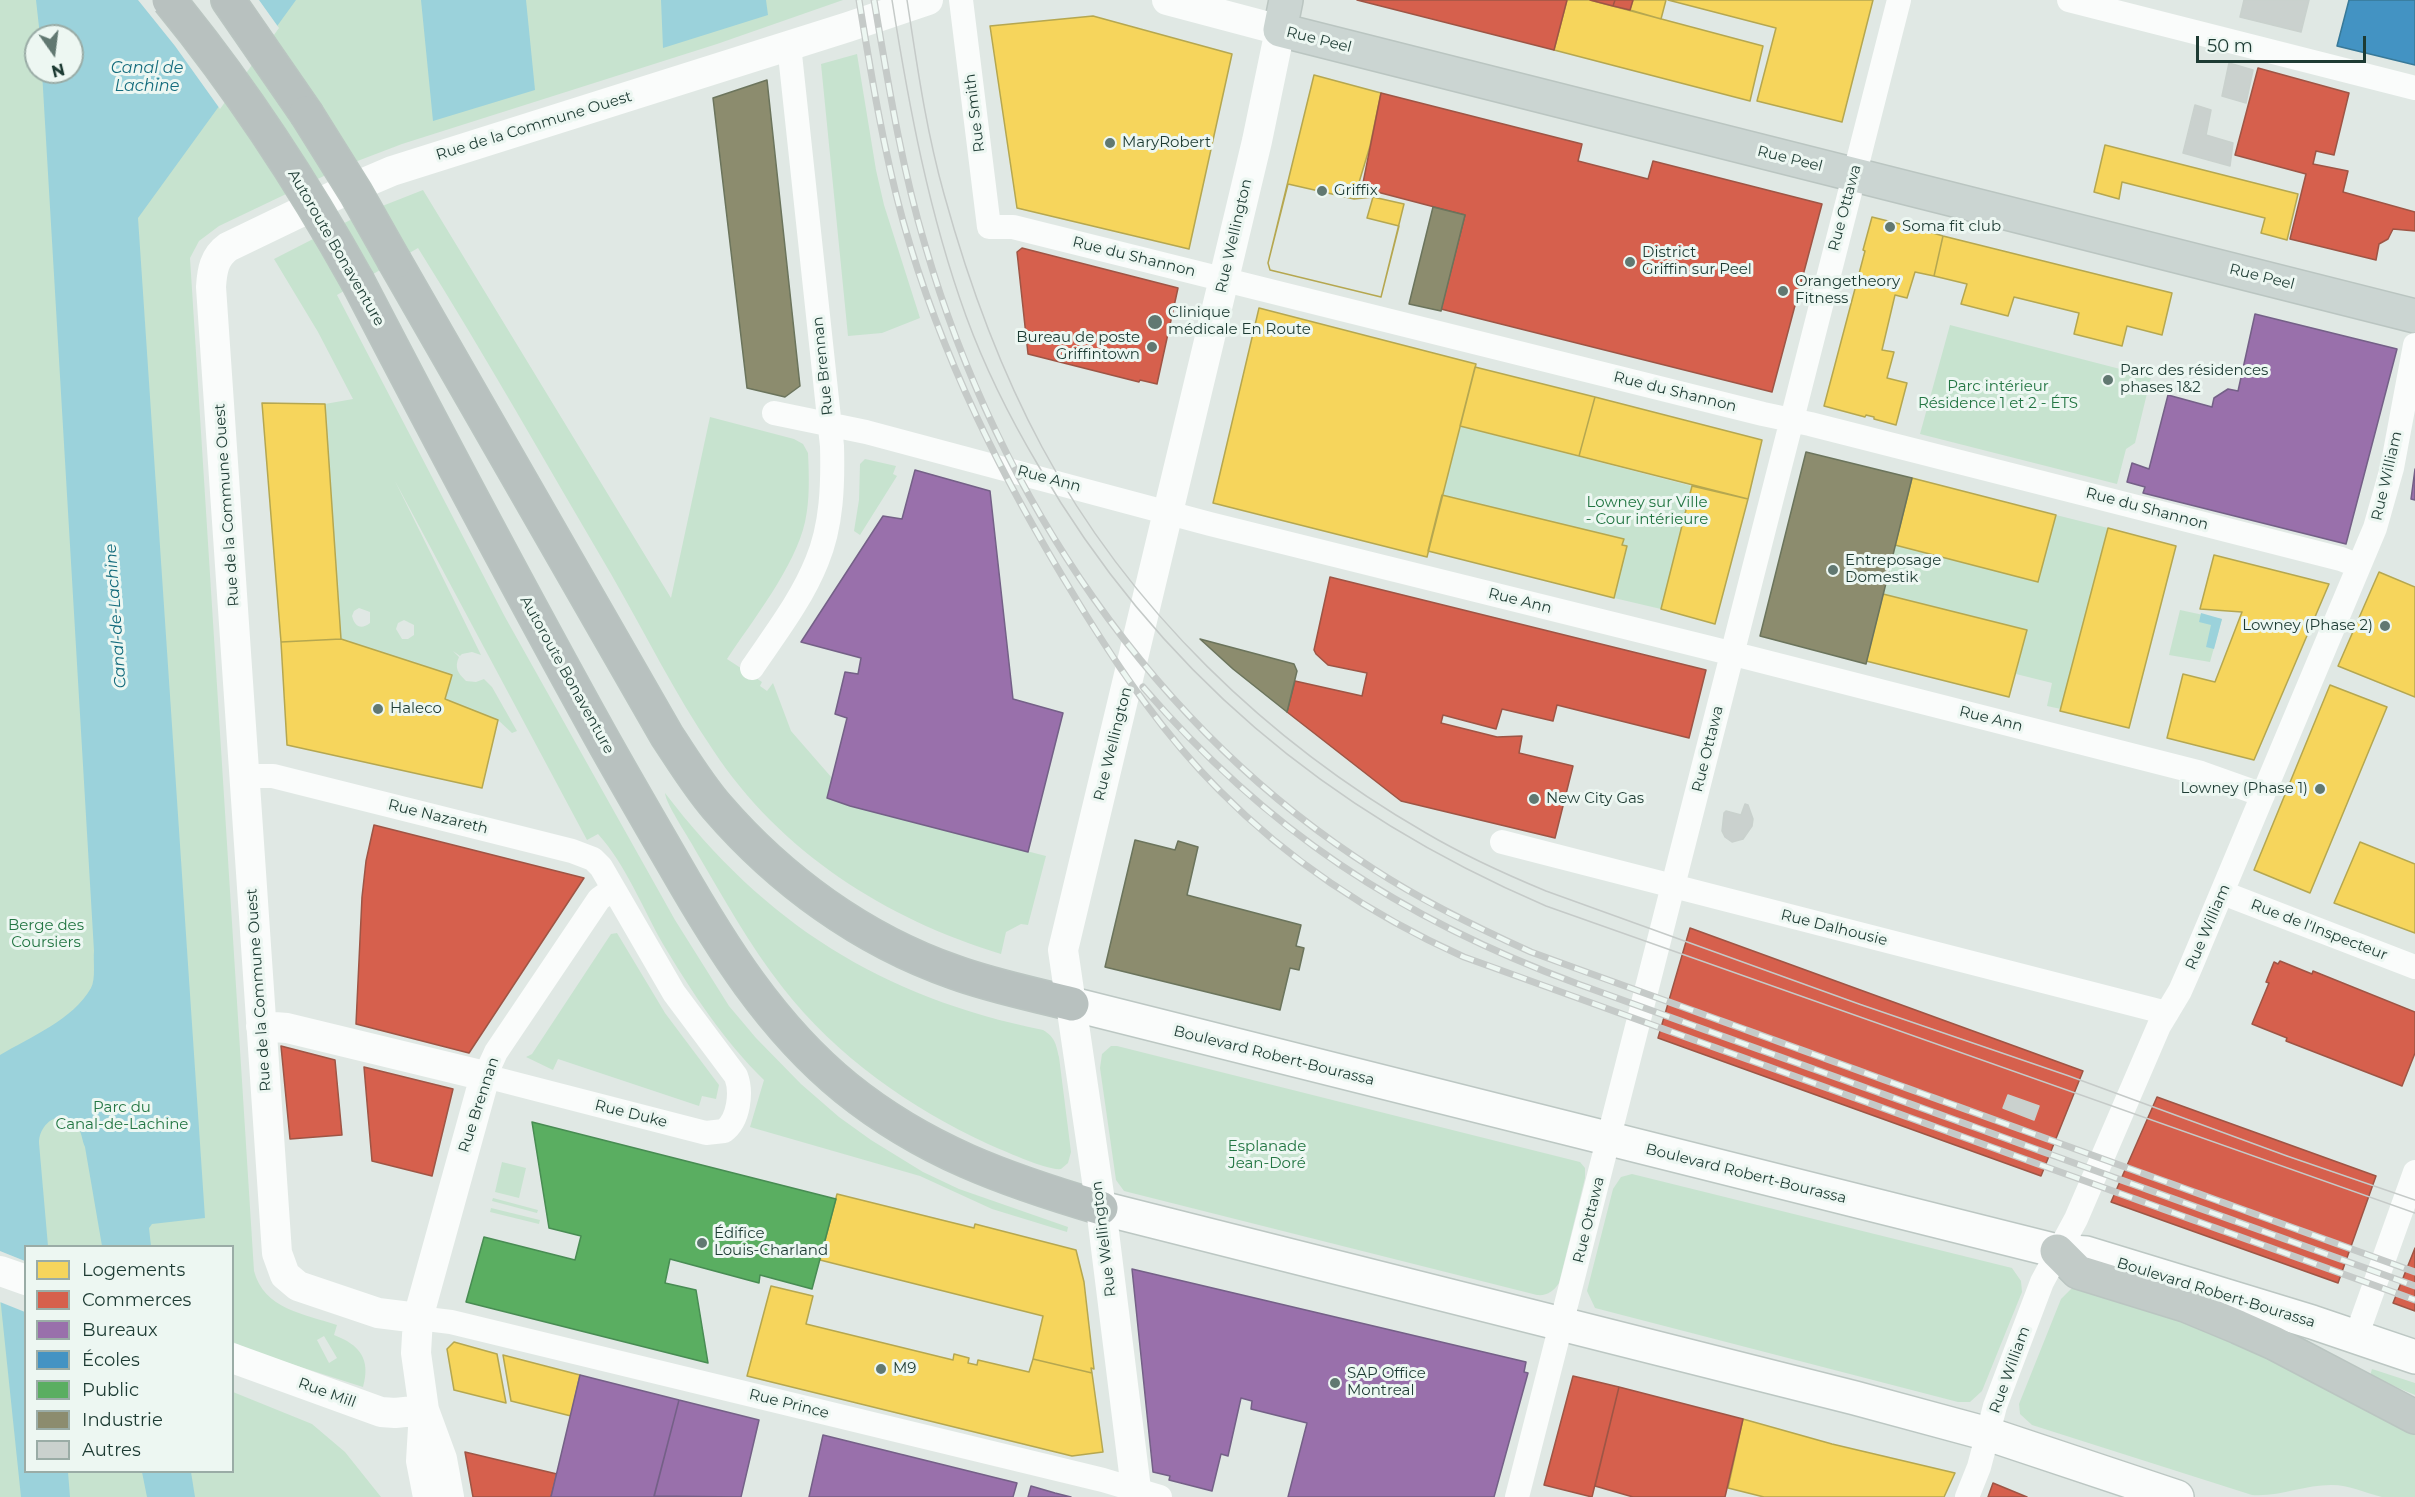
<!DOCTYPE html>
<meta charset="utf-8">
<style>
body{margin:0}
#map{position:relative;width:2415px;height:1497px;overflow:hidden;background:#e0e8e4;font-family:Montserrat,sans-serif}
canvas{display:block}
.legend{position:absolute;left:24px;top:1245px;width:210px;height:228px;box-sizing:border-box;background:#edf7f2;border:2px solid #9aaca6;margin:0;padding:8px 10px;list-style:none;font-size:18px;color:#1d3b33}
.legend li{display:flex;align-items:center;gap:12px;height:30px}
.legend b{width:30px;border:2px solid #9aaca6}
.north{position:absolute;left:24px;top:24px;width:60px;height:60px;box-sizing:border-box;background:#edf7f2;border:2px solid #9aaca6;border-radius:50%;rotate:166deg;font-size:16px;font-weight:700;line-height:24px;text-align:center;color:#1d3b33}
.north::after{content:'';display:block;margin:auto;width:21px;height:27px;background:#617871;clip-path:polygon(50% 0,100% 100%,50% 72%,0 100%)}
.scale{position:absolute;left:2196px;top:36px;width:170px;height:27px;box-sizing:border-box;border:3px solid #1d3b33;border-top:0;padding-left:8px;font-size:18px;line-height:21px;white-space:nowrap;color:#1d3b33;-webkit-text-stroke:4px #edf7f2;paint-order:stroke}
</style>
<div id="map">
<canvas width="2415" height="1497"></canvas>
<ul class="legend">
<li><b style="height:16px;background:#f6d55c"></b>Logements</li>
<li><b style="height:16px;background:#d6604d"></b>Commerces</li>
<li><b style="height:16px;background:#9970ab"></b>Bureaux</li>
<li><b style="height:16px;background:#4393c3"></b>Écoles</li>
<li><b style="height:16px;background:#5aae61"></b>Public</li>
<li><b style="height:16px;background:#8c8c6e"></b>Industrie</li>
<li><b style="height:16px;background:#cad1ce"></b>Autres</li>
</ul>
<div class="north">N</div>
<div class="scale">50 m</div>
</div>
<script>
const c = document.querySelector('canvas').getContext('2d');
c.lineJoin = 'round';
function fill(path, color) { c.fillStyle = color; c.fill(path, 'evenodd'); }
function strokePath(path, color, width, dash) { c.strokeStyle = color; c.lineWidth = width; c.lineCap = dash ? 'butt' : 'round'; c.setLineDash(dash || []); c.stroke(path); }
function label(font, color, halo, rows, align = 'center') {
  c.font = font + ' Montserrat,sans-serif'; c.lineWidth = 6; c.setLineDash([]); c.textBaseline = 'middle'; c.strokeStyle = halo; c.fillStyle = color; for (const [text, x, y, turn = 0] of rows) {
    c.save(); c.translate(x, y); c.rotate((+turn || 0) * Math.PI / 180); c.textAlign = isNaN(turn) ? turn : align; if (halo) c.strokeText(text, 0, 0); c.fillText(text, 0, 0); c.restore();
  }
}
fill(new Path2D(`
 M0,0h843l-126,44 -315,100 -55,21 -128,61 -20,15 -9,17 64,1013c10,38 50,43 83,54l-3,10c26,10 37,24 29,52l-109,-35 -21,-10 -1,-96h-206l-26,5zM36,36h36v36h-36zM324,1336l13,22 -8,5 -12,-23z
 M857,54l19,116 8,35 36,113 -38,15 -34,3 -27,-272z
 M423,190l248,408 39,-181 84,22 9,5 5,9c1,22 2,47 -3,69 -10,45 -53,99 -78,137l35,23 -2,4 7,5 6,-8 18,48 41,47 -4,20 22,8 196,50 -18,69 -7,-1 -15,8 -5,22c-115,-35 -221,-102 -288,-204 -38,-56 -68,-117 -102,-176 -64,-109 -126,-219 -193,-326l-81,47 168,322 170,303 54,86 27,32 45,46 38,33 32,23 52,32 36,17 109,38 -1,5 -75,-23 -72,-33 -170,-49 14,-47c-40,-39 -73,-89 -101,-136 -21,-37 -37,-79 -65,-110l-11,6 -192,-359 86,174 -9,-3 -10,2 -2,2 -7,-5 6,6c-5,11 -1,16 7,24l10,1 8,-3 8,8 25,44 -5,2 -14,-13 -53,-21 6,-23 -110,-37 -16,-235 28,-5 -35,-67 -44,-73 88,-45zM359,608l11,4v11c-9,7 -15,4 -18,-7l2,-5zM404,620l10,5v10l-6,4h-6l-6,-10 2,-6z
 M1950,325l201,52 -16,66 -9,6 -9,35 -197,-50z
 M1460,426l232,60 -31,123 -47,-11 13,-52 -5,-1 1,-6 -181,-44z
 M865,459l31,7 -3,8 4,2 -37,59 -6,-4 5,-31 1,-36z
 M2056,515l52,13 -47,181 -14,-3 5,-23 -36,-9 10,-44 -143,-36 12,-49 143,36z
 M2180,610l42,9 -12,43 -41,-7z
 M665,793c100,131 216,204 378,237 12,7 13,14 16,27l12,95 -3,11 -7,6c-13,2 -59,-19 -73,-25 -78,-36 -152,-88 -205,-156 -33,-42 -59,-89 -86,-135 -7,-14 -31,-48 -32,-60z
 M617,933l48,80 54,72 -3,14 -14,-3 -3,10 -141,-47 -5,11 -27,-13 6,-3 79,-120z
 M1111,1046h6l463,116 5,6v10l-26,105c-5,8 -12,13 -22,12l-413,-104 -8,-11 -16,-112 2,-14z
 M502,1162l24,6 -7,30 -24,-6z
 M1632,1174l380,94 9,13 1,11 -40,99 -12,11h-12l-363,-94 -8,-17 26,-102 8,-12z
 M493,1198l45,12 -1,3 -45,-12z
 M491,1208l49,12 -1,4 -49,-12z
 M2072,1288h12l144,48 187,97v64c-10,0 -23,0 -33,0 -17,-4 -32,-12 -51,-12 -27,0 -52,12 -79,10l-220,-70 -12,-11 -1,-10 42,-105z
 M0,1302l25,10 1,160h206l1,-80 79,32 33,28 36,45h-381z
 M2372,1369l43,14v12l-45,-19z`), '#c7e3cf');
fill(new Path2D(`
 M36,0h260l-158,218 67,1000 -53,6 -3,4 2,18h-49l-17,-99c-3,-6 -3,-16 -9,-22 -16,-18 -37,-1 -37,18l9,103h-22v226h42l2,25h-49l-21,-201v-241c30,-18 73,-35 91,-67 5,-9 2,-27 3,-37l-52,-879h30v-36h-32z
 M421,0h105l9,90 -102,31z
 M661,0h105l2,15 -105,33z
 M2201,613l21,6 -8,30 -8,-2 5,-22 -12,-3z
 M142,1472h49l4,25h-48z`), '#9bd2db');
fill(new Path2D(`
 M138,0h121l20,28 -59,81 -45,-63z
 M0,1251l25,10v51l-25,-10z`), '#e0e8e4');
const homes = new Path2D(`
 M1567,0h23l173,46 -13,55 -196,-51z
 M1633,0h33l-5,19 -31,-9z
 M1668,0h205l-31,122 -85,-21 19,-73z
 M1093,16l139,38 -43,195 -172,-41 -27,-182z
 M1314,75l67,18 -11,53 -16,53 19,-2 31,7 -23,93 -111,-27 -2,-7z
 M2105,145l193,49 -11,46 -26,-7 4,-15 -143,-36 -3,17 -25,-7z
 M1288,184l66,15 19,-2 -6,21 32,8 -18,71 -111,-27 -2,-7z
 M1872,217l40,10v2l10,3 1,-2 20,6 -9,40 -19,-4 -8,26 -12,-3 -13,55 12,2 -7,26 20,5 -11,42 -22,-6v-2l-8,-2 -1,2 -41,-11 41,-155 -2,-1z
 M1943,236l229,57 -10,42 -35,-9 -5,20 -48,-12 5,-21 -65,-16 -6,19 -47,-12 6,-20 -33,-8z
 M1259,308l217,56 -49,193 -214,-54z
 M1475,367l120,30 -16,59 -119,-30z
 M1595,397l167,43 -14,59 -169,-43z
 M262,403l63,1 16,235 -60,3z
 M1912,478l144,37 -18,67 -143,-37z
 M1692,486l56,13 -33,125 -54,-15z
 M1442,495l182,44 -2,6 5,1 -13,52 -186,-47z
 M2108,528l68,18 -47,182 -69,-17z
 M2214,555l115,29 -75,176 -87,-22 16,-64 32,8 27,-70 -42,-3z
 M2379,572l36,15v110l-77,-31z
 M1883,594l144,36 -18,67 -143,-36z
 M341,639l111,36 -7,24 53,21 -16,68 -195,-43 -6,-103z
 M2330,685l57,22 -77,186 -56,-23z
 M2360,842l55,22v69l-81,-30z
 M837,1194l137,34 1,-4 101,26 8,32 10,87 -3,-1 1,5 -59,-14 10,-43 -223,-56z
 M771,1286l42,10 -7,28 147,36 1,-6 15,4 -1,5 9,2 1,-5 51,12 4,-13 59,14 11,79 -31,4 -325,-80z
 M454,1342l43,12 9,49 -52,-13 -7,-41z
 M503,1355l77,20 -9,41 -60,-15z
 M1743,1419l89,25 123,29 -11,24h-180l-36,-9z`);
fill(homes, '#f6d55c');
strokePath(homes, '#b5a750', 1.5);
const shops = new Path2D(`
 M1357,0h210l-13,50z
 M1590,0h25l-2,6z
 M1615,0h18l-3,10 -17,-4z
 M2258,68l91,25 -15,62 -18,-4 -3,13 35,7 -5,21 72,20v19l-22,-2 -5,10 -9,5 -3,16 -86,-21 16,-65 -71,-19z
 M1381,93l201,51 -4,17 70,18 5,-18 169,43 -50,188 -331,-83 24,-94 -103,-27z
 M1022,248l156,40 -21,96 -17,-4 -1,2 -111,-28 -11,-102z
 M1330,577l376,93 -17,68 -132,-33 -4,16 -51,-12 -6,20 -53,-14 -2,8 56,14 25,-1 -3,17 54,13 -18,72 -154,-37 -114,-89 8,-31 67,15 5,-23 -39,-8 -12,-11 -2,-4z
 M374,825l210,53 -115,175 -113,-29 6,-127 4,-36z
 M1690,928l393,143 -42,105 -383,-138z
 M2280,961l32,13 1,-3 102,41v41l-13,33 -116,-45 1,-3 -35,-14 17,-41 -3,-1 8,-20 4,2z
 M281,1046l54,14 7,75 -52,4z
 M364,1067l89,22 -21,87 -60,-15z
 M2157,1097l219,79 -38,107 -227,-81z
 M2415,1248v63l-22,-8z
 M1573,1376l46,11 -27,110 -48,-12z
 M1619,1387l124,32 -18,78h-92l-38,-11z
 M465,1452l92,22 -6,23h-78z
 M1993,1483l34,14h-39z`);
fill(shops, '#d6604d');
strokePath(shops, '#9e5545', 1.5);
const offices = new Path2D(`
 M2255,314l142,35 -51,195 -203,-51 2,-6 -18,-5 5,-19 17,6 19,-74 44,12 2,-9 14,-9 10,2z
 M2415,469v31l-4,-1z
 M915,470l75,21 23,208 50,14 -35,139 -178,-46 -23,-8 20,-80 -12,-4 10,-42 13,2 3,-16 -60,-16 82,-126 19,3z
 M1132,1269l394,93 -2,10 4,1 -34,124h-206l19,-74 -56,-14 1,-8 -11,-3 -13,58 -7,-2 -9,37 -43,-11 1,-4 -17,-4z
 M580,1375l99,25 -25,97h-103z
 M679,1400l80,20 -18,77 -87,-1z
 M823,1435l194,48 -4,14h-204z
 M1031,1486l24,7 16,4h-43z`);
fill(offices, '#9970ab');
strokePath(offices, '#746087', 1.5);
const schools = new Path2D(`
 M2349,0h66v65l-78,-19z`);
fill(schools, '#4393c3');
strokePath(schools, '#387998', 1.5);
const public = new Path2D(`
 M532,1122l304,77 -24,90 -52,-14 -1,8 -89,-24 -5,24 31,7 12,73 -242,-61 18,-65 91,23 6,-24 -32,-8z`);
fill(public, '#5aae61');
strokePath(public, '#488c53', 1.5);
const industry = new Path2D(`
 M767,80l33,306 -15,11 -38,-9 -34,-290z
 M1433,207l32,8 -24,96 -32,-7z
 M1806,452l106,26 -46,186 -106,-28z
 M1200,639l94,25 3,7 -10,41 -54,-43z
 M1135,840l40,10 3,-9 20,6 -11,48 114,30 -5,21 8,2 -5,22 -9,-2 -10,42 -175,-43z`);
fill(industry, '#8c8c6e');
strokePath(industry, '#6b745c', 1.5);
const building = new Path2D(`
 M2244,0h65l-8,32 -61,-15z
 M2229,63l24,7 -7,33 -24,-7z
 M2195,105l16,5 -5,25 27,8 -3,23 -47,-13z
 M1745,804l3,1 5,14 -1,7 -9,13 -11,3 -7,-5 -3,-6 2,-18 2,-2 15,4z
 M2008,1095l31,11 -5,14 -31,-12z`);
fill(building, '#cad1ce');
strokePath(building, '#c9d1cd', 1.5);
const secondary = new Path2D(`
 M1072,1004l985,247 29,2 226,69 103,35
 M1101,1208l754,190 133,36 189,63`);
const primary = new Path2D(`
 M1286,0l-6,30 1135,286`);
const trunk = new Path2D(`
 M2057,1251l21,21 107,33 53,22 36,16 141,74`);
const motorway = new Path2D(`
 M228,0l78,113
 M395,262l272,474c16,24 31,49 50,71 63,73 145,133 237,165 38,14 79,22 118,32
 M358,282c79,152 159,303 242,453 24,43 49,86 74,129 47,82 97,163 172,224 78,63 160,92 255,120`);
strokePath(secondary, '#bcc7c3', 36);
strokePath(primary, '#bac5c1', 36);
strokePath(trunk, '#bac5c1', 36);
strokePath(motorway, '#bac5c1', 36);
strokePath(new Path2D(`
 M961,0l28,227h24l750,187 47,10 531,135 18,7
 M2069,0l346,88
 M774,413l92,19 344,92 540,134 451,115 62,22
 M752,668c23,-34 50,-69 65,-107 15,-36 16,-77 15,-115l-43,-401
 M246,776h27l299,75 21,8 8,8 73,126 62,83c6,16 3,44 -12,55l-18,2 -221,-57 11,-24 103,-153 14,-10
 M1502,842l665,171
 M2223,893l192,74
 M418,1318l33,4 652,158 57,17
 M2356,1337l59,-165
 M1517,1497l382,-1497
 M1967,1497l12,-30 16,-61 47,-124 34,-63 83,-193 21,-35 11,-25 184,-438 17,-60 23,-123`), '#fafcfb', 24);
strokePath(new Path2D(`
 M261,1026l26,2 198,48 -67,242 -2,35 8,57 18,49 7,38
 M0,1271l26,9
 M418,1318l-40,-5 -80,-27 -13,-11 -8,-22 -66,-966c1,-16 3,-30 17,-40l110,-53 54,-23 456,-144 80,-27
 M232,1358l149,54 14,1 29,-3
 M423,1428l-2,33 7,36
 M1137,1497l-36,-289 -38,-258 194,-809 23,-111 -113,-30`), '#fafcfb', 30);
strokePath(secondary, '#fafcfb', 33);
strokePath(primary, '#cbd5d2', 33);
strokePath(trunk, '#c2cbc8', 33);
strokePath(motorway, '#b8c1bf', 33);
strokePath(new Path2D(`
 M892,0c17,107 37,214 74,316 19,52 44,102 72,149 119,206 291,348 508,441l869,307
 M907,0c10,65 19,130 37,194 24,87 55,173 98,253 87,162 226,295 384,386 39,23 79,41 120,58l313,113 210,72 218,80 128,44`), '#c5cac8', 1.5);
const rail = new Path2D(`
 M859,0c12,74 24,148 44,221 38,136 101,261 175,381 41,67 86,133 142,189 69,70 155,126 244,166l951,343
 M874,0c14,82 27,165 51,245 73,251 227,483 450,625 49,32 103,58 156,82l884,320
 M1143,687c123,143 258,232 435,297l837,302`);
strokePath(rail, '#c5cac8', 7);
strokePath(rail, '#edf7f2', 4.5, [14]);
const motorwayBridge = new Path2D(`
 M169,0c72,88 134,183 189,282
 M306,113l50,80 39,69`);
strokePath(motorwayBridge, '#bac5c1', 36, []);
strokePath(motorwayBridge, '#b8c1bf', 33);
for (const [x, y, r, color] of [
 [1110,143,6,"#617871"],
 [1322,191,6,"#617871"],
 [1890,227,6,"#617871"],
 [1630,262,6,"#617871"],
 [1783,291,6,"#617871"],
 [1155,322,8,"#617871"],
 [1152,347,6,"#617871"],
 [2108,380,6,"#617871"],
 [1833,570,6,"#617871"],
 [2385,626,6,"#617871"],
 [378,709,6,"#617871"],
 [2320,789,6,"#617871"],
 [1534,799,6,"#617871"],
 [702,1243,6,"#617871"],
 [881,1369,6,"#617871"],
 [1335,1383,6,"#617871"]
]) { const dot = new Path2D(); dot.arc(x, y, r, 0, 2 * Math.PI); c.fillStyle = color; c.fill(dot); strokePath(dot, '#edf7f2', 2); }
label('15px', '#1d3b33', '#edf7f2', [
 ["Rue Peel",1319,40,14],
 ["Rue Smith",975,113,-97],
 ["Rue de la Commune Ouest",534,126,-17],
 ["Rue Peel",1790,159,14],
 ["Rue Ottawa",1845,208,-75],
 ["Rue Wellington",1234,236,-77],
 ["Autoroute Bonaventure",336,248,60],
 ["Rue du Shannon",1134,257,14],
 ["Rue Peel",2262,277,14],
 ["Rue Brennan",823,366,-96],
 ["Rue du Shannon",1675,392,14],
 ["Rue William",2387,476,-77],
 ["Rue Ann",1049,479,15],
 ["Rue de la Commune Ouest",227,505,-94],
 ["Rue du Shannon",2147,509,15],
 ["Rue Ann",1520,601,14],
 ["Autoroute Bonaventure",567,675,61],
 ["Rue Ann",1991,719,14],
 ["Rue Wellington",1113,744,-76],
 ["Rue Ottawa",1708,749,-76],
 ["Rue Nazareth",438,817,14],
 ["Rue William",2208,927,-67],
 ["Rue Dalhousie",1834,928,14],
 ["Rue de l'Inspecteur",2319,930,21],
 ["Rue de la Commune Ouest",259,990,-94],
 ["Boulevard Robert-Bourassa",1274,1056,14],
 ["Rue Brennan",479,1105,-72],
 ["Rue Duke",631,1114,14],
 ["Boulevard Robert-Bourassa",1746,1174,14],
 ["Rue Ottawa",1589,1220,-76],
 ["Rue Wellington",1104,1239,-97],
 ["Boulevard Robert-Bourassa",2216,1293,17],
 ["Rue William",2010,1370,-70],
 ["Rue Mill",327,1393,20],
 ["Rue Prince",789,1404,14]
]);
label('15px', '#1d3b33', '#edf7f2', [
 ["MaryRobert",1122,143],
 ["Griffix",1334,191],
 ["Soma fit club",1902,227],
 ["District",1642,253],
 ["Griffin sur Peel",1642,270],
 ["Orangetheory",1795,282],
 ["Fitness",1795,299],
 ["Clinique",1168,313],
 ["médicale En Route",1168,330],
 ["Bureau de poste",1140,338,"right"],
 ["Griffintown",1140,355,"right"],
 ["Parc des résidences",2120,371],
 ["phases 1&2",2120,388],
 ["Entreposage",1845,561],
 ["Domestik",1845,578],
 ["Lowney (Phase 2)",2373,626,"right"],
 ["Haleco",390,709],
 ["Lowney (Phase 1)",2308,789,"right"],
 ["New City Gas",1546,799],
 ["Édifice",714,1234],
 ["Louis-Charland",714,1251],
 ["M9",893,1369],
 ["SAP Office",1347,1374],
 ["Montreal",1347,1391]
], 'left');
label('15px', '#237643', '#edf7f2', [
 ["Parc intérieur",1998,387],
 ["Résidence 1 et 2 - ÉTS",1998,404],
 ["Lowney sur Ville",1647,503],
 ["- Cour intérieure",1647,520],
 ["Berge des",46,926],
 ["Coursiers",46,943],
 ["Parc du",122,1108],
 ["Canal-de-Lachine",122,1125],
 ["Esplanade",1267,1147],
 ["Jean-Doré",1267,1164]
]);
label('italic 16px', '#126b7c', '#edf7f2', [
 ["Canal de",147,68],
 ["Lachine",147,86],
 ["Canal-de-Lachine",116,616,-94]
]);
</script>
